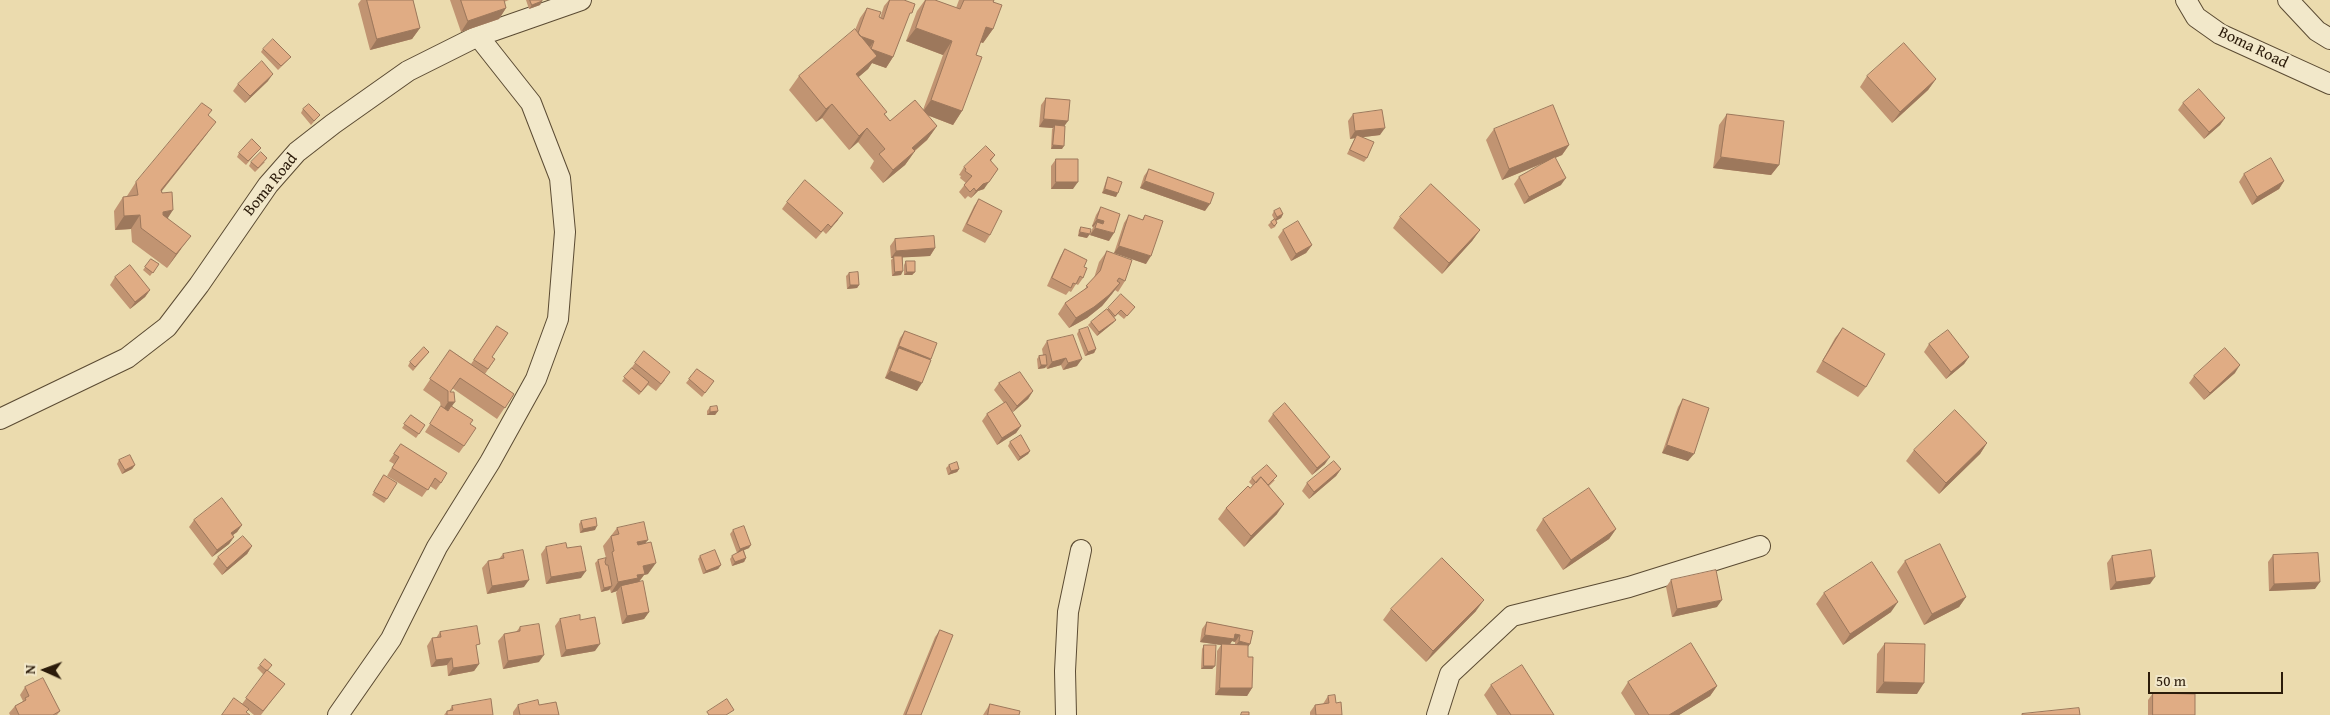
<!DOCTYPE html>
<style>
body{margin:0}
#map{position:relative;width:2330px;height:715px;overflow:hidden;background:#ebdbae;font-family:"Gentium Book Plus",serif}
canvas{display:block}
.north{position:absolute;left:20px;top:645px;width:50px;height:50px;-webkit-text-stroke:4px #f2e8ca;paint-order:stroke;rotate:272deg;font-size:14px;font-weight:700;line-height:20px;text-align:center;color:#2b1b0a}
.north::after{content:'';display:block;margin:auto;width:18px;height:22px;background:#2b1b0a;clip-path:polygon(50% 0,100% 100%,50% 72%,0 100%)}
.scale{position:absolute;left:2148px;top:672px;width:135px;height:22px;box-sizing:border-box;border:2px solid #2b1b0a;border-top:0;padding-left:6px;font-size:15px;line-height:18px;white-space:nowrap;color:#2b1b0a;-webkit-text-stroke:4px #f2e8ca;paint-order:stroke}
</style>
<div id="map">
<canvas width="2330" height="715"></canvas>
<div class="north">N</div>
<div class="scale">50 m</div>
</div>
<script>
const c = document.querySelector('canvas').getContext('2d');
c.lineJoin = 'round';
function strokePath(path, color, width, dash) { c.strokeStyle = color; c.lineWidth = width; c.lineCap = dash ? 'butt' : 'round'; c.setLineDash(dash || []); c.stroke(path); }
function fill(path, color) { c.fillStyle = color; c.fill(path, 'evenodd'); }
function label(font, color, halo, rows, align = 'center') {
  c.font = font + ' "Gentium Book Plus",serif'; c.lineWidth = 5; c.setLineDash([]); c.textBaseline = 'middle'; c.strokeStyle = halo; c.fillStyle = color; for (const [text, x, y, turn = 0] of rows) {
    c.save(); c.translate(x, y); c.rotate((+turn || 0) * Math.PI / 180); c.textAlign = isNaN(turn) ? turn : align; if (halo) c.strokeText(text, 0, 0); c.fillText(text, 0, 0); c.restore();
  }
}
const minor = new Path2D(`
 M2186,0l10,17 24,17 110,50
 M2288,0l29,31 13,8
 M0,419l127,-61 40,-31 32,-42 69,-100 29,-33 36,-28 75,-53 70,-35 103,-36
 M338,715l53,-76 46,-92 53,-85 46,-83 22,-60 7,-87 -5,-54 -29,-75 -53,-67
 M1066,715l-1,-44 3,-59 13,-62
 M1437,715l13,-41 62,-58 117,-29 131,-41`);
strokePath(minor, '#5b4b33', 22);
strokePath(minor, '#f2e8ca', 20);
fill(new Path2D(`
 M361,0h52l7,28 -8,11 -42,11 -12,-46z
 M450,0h59l-5,2 2,6 -7,11 -38,13z
 M526,0h16l-2,5 -11,4z
 M889,0h15l3,20 -14,37 -7,11 -14,-5 -4,6 -10,8 32,44 33,-11 20,-55 -37,-14 11,-30 8,-11h10l21,8 3,-8h35l-1,29 -10,14 -3,-1 -4,13 -14,56 -9,14 -26,-10 10,11 -10,14 -12,11 -10,14 -22,18 -13,-15 4,-7 -16,-19 -9,8 -27,-32 -6,4 -27,-32 10,-14 56,-46 5,-12 7,-10 13,10 4,-12z
 M263,49l25,11 -10,10 -17,-18z
 M1867,76l69,3 -8,11 -36,33 -32,-36z
 M268,81l-23,22 -12,-12 5,-7z
 M1046,98l19,28 -3,23h-11l1,-20 1,-1 -14,-1 2,-22z
 M2183,103l42,15 -5,7 -16,14 -26,-29z
 M303,109l17,6 -9,10 -10,-12z
 M1353,114l27,21 -17,2 4,21 -3,4 -17,-8 8,-16 -5,1 -2,-18z
 M1727,114l52,51 -8,10 -58,-7 6,-43z
 M208,115l-2,20 -44,56 6,27 13,31 -14,19 -35,-26 -1,-13 -16,1 -1,-19 9,-14h4v-1l9,-14z
 M1494,129l75,16 -7,10 -7,3 6,27 -37,19 -10,-20 5,-7 30,-16 -47,19 -16,-40z
 M258,151l-12,14 -9,-8 2,-4z
 M995,155l-4,6 -7,28 -6,2 -7,7 -3,-2 -3,3 -6,-7 7,-9 -6,-5 1,-2 -2,-1 5,-8z
 M1056,159l17,30h-22v-23z
 M251,162h14l-10,10 -6,-6z
 M1149,169l56,42 -65,-23 4,-12z
 M2244,174l40,7 -5,8 -27,16 -13,-23z
 M1108,177l8,20 -14,-4 4,-12z
 M979,199l11,36 -5,8 -23,-12 12,-25z
 M787,202l51,18 -12,14 -3,-3 -7,8 -34,-30z
 M1101,207l8,34 -19,-6 3,-8 -1,-1 4,-11z
 M1274,211l9,3 -2,4 -5,3 1,2 -2,4 -4,2 -3,-4 6,-6 -2,-4z
 M1129,215l13,5 3,-5 1,49 -32,-11 10,-30z
 M1400,217l80,13 -8,11 -30,33 -49,-46z
 M1081,227l6,11 -9,-2 1,-6z
 M1283,230l29,15 -6,8 -15,8 -13,-24z
 M895,239l40,9 -5,8 -27,1 -2,18 -9,1 -1,-16 2,-2h-2l-1,-12z
 M1065,249l19,18 -1,11 -5,7 -2,-1 -5,8 -2,-1 -3,4 -19,-9 13,-29z
 M1107,251l18,30 -7,11 -3,-2 -13,16 -15,12 -18,10 -11,-14 7,-11 18,-12 11,-13 5,-16z
 M151,259l8,5 -9,12 -7,-6z
 M906,261l9,11 -3,3h-8v-10z
 M849,273l10,12 -2,3 -10,1 -1,-13z
 M115,277l35,13 -5,7 -15,12 -20,-24z
 M1135,307l-11,12 -6,-5 -4,4 -1,5 -16,13 -9,-11 3,-3 16,-13z
 M497,326l-5,31 3,2 -10,15 29,20 -17,25 -45,-31 -2,4 2,14 18,18 -6,22 -5,7 -34,-21 16,-25 -1,-5 -17,-12 27,-40 21,14z
 M1843,328l23,59 -8,10 -42,-25 19,-34z
 M1079,330l17,19 -2,4 -9,3 -8,-22z
 M905,331l25,29 -13,31 -32,-13 15,-40z
 M1047,341l30,25 -14,4 -2,-5 -14,4 -1,-3 -1,2 -7,1 -1,-10 2,-3 4,-1 -1,-6z
 M1929,344l40,13 -5,7 -18,15 -22,-27z
 M429,352l-16,19 -5,-5 2,-4z
 M635,363l30,17 -9,11 -8,-6 -9,10 -17,-14 8,-11z
 M697,369l17,12 -12,16 -16,-14z
 M2235,373l-31,27 -15,-17 5,-7z
 M999,383l34,8 -5,8 -16,13 9,14 -5,7 -19,12 -15,-24 5,-7 17,-11 -10,-13z
 M1683,399l5,62 -26,-8 16,-46z
 M710,407l8,4 -3,4h-8v-4z
 M1273,414l52,50 -13,11 -44,-54z
 M411,415l14,10 -9,13 -14,-10z
 M1010,442l20,9 -2,3 -10,7 -10,-15z
 M1987,443l-7,11 -41,40 -33,-33 8,-11z
 M401,444l40,39 -5,7 -6,-4 -8,11 -35,-21 7,-12 -5,-3z
 M119,460l16,5 -3,4 -10,5 -5,-10z
 M949,465l10,4 -2,3 -9,3 -2,-7z
 M1341,469l-5,7 -27,23 -7,-8 5,-8z
 M384,475l3,24 -3,4 -12,-8z
 M1252,478l23,2 -6,6 8,28 -33,33 -26,-28 8,-11 27,-22 -4,-4z
 M1543,519l73,10 -7,10 -46,31 -27,-40z
 M194,520l48,5 -5,7 -4,3 1,2 -5,7 -17,13 -23,-30z
 M581,521l14,9 -15,3 -1,-9z
 M617,528l28,16 3,30 -4,1 -5,7 10,30 -5,7 -22,5 -6,-31 1,-2 -6,2 -1,-4 -1,1 -8,2 -6,-29 3,-3 8,-2 -3,-12z
 M733,530l16,18 -5,2 2,8 -2,4 -12,4 -2,-7 2,-3 5,-3 -7,-19z
 M252,546l-5,8 -25,21 -9,-11 5,-7z
 M546,547l21,1 14,30 -35,6 -5,-30z
 M503,554l21,33 -37,7 -5,-26 6,-7 11,-2z
 M2273,555l42,34 -46,2 -1,-29z
 M700,556l21,9 -3,4 -15,5 -5,-15z
 M2112,556l38,28 -40,6 -3,-27z
 M1905,561l61,36 -7,10 -35,18 -27,-53z
 M1671,580l46,27 -45,10 -6,-30z
 M1824,593l67,19 -48,33 -27,-41z
 M1391,609l85,2 -50,51 -43,-42z
 M560,619l20,1 15,31 -34,6 -6,-31z
 M1207,622l46,9 -3,13 -2,2v11l4,31 -5,8 -32,-1 2,-44 4,-6 -21,-3 2,-13zM1232,641l3,1v2h-5z
 M520,627l19,35 -36,7 -5,-28 6,-7 12,-2z
 M940,630l-19,85h-18l32,-78z
 M440,632l36,18 3,14 -5,7 -26,5 -1,-11 -16,2 -4,-21 5,-8h4z
 M1885,643l32,51 -41,-1 1,-39z
 M1204,645l11,21 -3,3h-11l1,-20z
 M260,665l25,19 -6,7 -18,24h-7l-6,-5 -26,5 20,-11 22,-29 -7,-7z
 M1628,682l89,4 -7,10 -31,19h-44l-14,-22z
 M1491,685l63,30h-57l-13,-20z
 M25,687l35,24 -3,4h-47l-1,-2 6,-7 7,-4 1,-1 -3,-6z
 M2153,693l42,22h-47v-15z
 M1328,696l8,7 6,12h-32v-3l5,-7 8,-1z
 M990,704l29,11h-36z
 M518,705h21l20,10h-46v-3z
 M452,706l41,9h-49l3,-4h2z`), '#c19472');
fill(new Path2D(`
 M542,1l-2,4 -11,4 3,-4z
 M506,8l-7,11 -38,13 7,-11z
 M986,27l7,2 -10,14 -7,-3z
 M420,28l-8,11 -42,11 7,-11z
 M916,28l36,13 -9,14 -37,-14z
 M857,35l17,6 -7,11z
 M871,49l22,8 -7,11 -14,-5 -4,6 -22,19z
 M273,74l-5,7 -23,22 5,-7z
 M1936,79l-8,11 -36,33 8,-11z
 M931,100l31,11 -9,14 -31,-12z
 M832,104l-10,14 -6,4 10,-13z
 M2225,118l-5,7 -16,14 5,-7z
 M1044,119l24,2 -5,7 -8,-3 -2,3 -14,-1z
 M216,122l-10,13 -54,68 9,-13z
 M937,126l-10,14 -25,21 10,-13z
 M867,128l-9,14 -9,8 10,-14z
 M1385,128l-5,7 -24,3 1,-3 -2,3 -5,1 5,-8z
 M1053,145l11,1 -2,3h-11z
 M1569,145l-7,10 -60,25 7,-11z
 M915,151l-10,14 -22,18 10,-13z
 M1721,157l58,8 -8,10 -58,-7z
 M998,169l-14,20 -6,2 -7,7 5,-7z
 M1566,178l-5,7 -37,19 5,-7z
 M1145,181l65,23 -5,7 -65,-23z
 M2284,181l-5,8 -27,16 5,-8z
 M1056,182h22l-5,7h-22z
 M1105,189l13,4 -2,4 -14,-4z
 M173,210l-9,14 -1,-12z
 M843,213l-5,7 -12,14 5,-7z
 M1283,214l-2,4 -6,3 2,-4z
 M140,215l-9,14 -16,1 9,-14z
 M1097,219l7,2 -5,8 -2,-7 -4,5 -1,-1z
 M1095,228l19,5 -5,8 -19,-6z
 M1480,230l-8,11 -30,33 7,-11z
 M1080,232l10,2 -3,4 -9,-2z
 M191,236l-10,13 -14,19 9,-14z
 M1312,245l-6,8 -15,8 5,-7z
 M1119,246l32,10 -5,8 -32,-11z
 M935,248l-5,8 -36,2v-2l-1,2h-2l5,-7z
 M903,271l-2,4 -9,1 3,-4z
 M907,272h8l-3,3h-8z
 M1120,283l-8,11 -10,12 -15,12 -18,10 7,-10z
 M850,285h9l-2,3 -10,1z
 M150,290l-5,7 -15,12 5,-7z
 M1116,320l-3,3 -16,13 2,-4z
 M899,346l32,13 -5,7 -27,-18 -5,6z
 M1096,349l-2,4 -9,3 3,-4z
 M1969,357l-5,7 -18,15 5,-7z
 M1066,358l-5,7 -14,4 5,-7z
 M1082,359l-5,7 -14,4 5,-7z
 M1041,365h6l-2,3 -7,1z
 M2240,365l-5,8 -31,27 6,-7z
 M890,371l32,12 -5,8 -32,-13z
 M1033,391l-5,8 -16,14 5,-7z
 M448,402h7l-8,11 4,-7 -5,7h-5z
 M718,411l-3,4h-8l3,-3z
 M1021,426l-5,7 -19,12 5,-7z
 M1987,443l-7,11 -41,40 7,-11z
 M1667,445l27,9 -6,7 -26,-8z
 M1030,451l-2,3 -10,7 2,-4z
 M1330,457l-5,7 -13,11 5,-7z
 M135,465l-3,4 -10,5 3,-4z
 M959,469l-2,3 -9,3 3,-4z
 M1341,469l-5,7 -27,23 5,-7z
 M1284,504l-7,10 -33,33 7,-11z
 M242,525l-5,7 -11,8 5,-7z
 M597,526l-2,4 -15,3 3,-4z
 M1616,529l-7,10 -46,31 8,-10z
 M234,537l-5,7 -17,13 5,-7z
 M648,540l-8,10 -3,-8z
 M751,545l-2,3 -12,5 3,-4z
 M252,546l-5,8 -25,21 5,-7z
 M746,558l-2,4 -12,4 3,-4z
 M656,563l-8,11 -4,1 -7,9 -16,2 -4,5 -6,2 7,-11 25,-16z
 M721,565l-3,4 -15,5 3,-3z
 M586,571l-5,7 -35,6 5,-7z
 M2155,577l-5,7 -40,6 6,-8z
 M529,580l-5,7 -37,7 5,-8z
 M2320,582l-5,7 -46,2 5,-7z
 M612,586l-3,4 -8,2 3,-4z
 M1966,597l-7,10 -35,18 8,-11z
 M1484,600l-8,11 -50,51 7,-11z
 M1722,600l-5,7 -45,10 5,-8z
 M1898,602l-7,10 -48,33 7,-11z
 M649,612l-5,7 -22,5 5,-8z
 M1235,634l5,1 -5,7 -3,-1 -3,5 -7,-2 -1,1 -21,-3 5,-7z
 M1239,641l11,3 -5,7 -11,-3z
 M600,644l-5,7 -34,6 5,-7z
 M544,655l-5,7 -36,7 5,-8z
 M452,658l-5,7 -16,2 5,-7z
 M479,664l-5,7 -26,5 5,-8z
 M1204,666h11l-3,3h-11z
 M1884,682l40,1 -7,11 -41,-1z
 M1717,686l-7,10 -31,19h-10z
 M1220,688h32l-5,8 -32,-1z`), '#9d785c');
const building = new Path2D(`
 M367,0h46l7,28 -43,11z
 M461,0h43l2,8 -38,13z
 M530,0h12v1l-10,4z
 M890,0h14l11,4 -3,9h-2l-17,44 -22,-8 3,-8 -14,-5 -2,-3 9,-25 14,4 -2,5 4,2z
 M926,0h9l25,9 4,-9h30l-1,2 9,3 -9,24 -7,-2 -10,28 6,2 -20,54 -31,-11 21,-59 -36,-13z
 M855,29l22,27 -21,18 31,38 -3,2 6,7 25,-21 22,26 -25,22 3,3 -22,19 -14,-16 6,-5 -18,-21 -8,8 -27,-32 -6,5 -27,-33z
 M273,39l18,18 -10,9 -18,-17z
 M1904,43l32,36 -36,33 -33,-36z
 M262,61l11,13 -23,22 -12,-12z
 M2199,89l26,29 -16,14 -26,-29z
 M1046,98l24,2 -2,21 -24,-2z
 M202,103l10,7 -4,5 8,7 -55,68 1,3 10,-1 1,18 -10,2v3l28,21 -15,18 -35,-26 -1,-13 -16,1 -1,-19 15,-2 -2,-13z
 M309,104l11,11 -6,6 -11,-12z
 M1553,105l16,40 -60,24 -15,-40z
 M1382,110l3,18 -30,3 -2,-17z
 M1727,114l57,7 -5,44 -58,-8z
 M1055,125l10,1 -1,20 -11,-1z
 M1357,135l17,7 -7,16 -17,-8z
 M252,139l9,9 -13,13 -9,-8z
 M986,146l9,9 -5,5 8,9 -9,13 -6,2 -7,7 -2,-3 -4,4 -6,-7 8,-9 -7,-5 1,-2 -2,-2z
 M261,152l6,6 -9,10 -7,-6z
 M1555,157l11,21 -37,19 -10,-20z
 M2271,158l13,23 -27,16 -13,-23z
 M1056,159h22v23h-22z
 M1149,169l65,24 -4,11 -65,-23z
 M1108,177l14,5 -4,11 -13,-4z
 M805,180l38,33 -12,14 -3,-3 -7,8 -34,-30z
 M1431,184l49,46 -31,33 -49,-46z
 M979,199l23,12 -12,24 -23,-11z
 M1101,207l19,7 -6,19 -19,-5 2,-6 6,2 1,-3 -7,-2z
 M1280,208l3,6 -6,3 -3,-6z
 M1129,215l14,5 2,-5 18,6 -12,35 -32,-10z
 M1275,219l2,4 -3,3 -3,-4z
 M1298,221l14,24 -16,9 -13,-24z
 M1081,227l10,2 -1,5 -10,-2z
 M934,236l1,12 -39,3 -1,-12z
 M1065,249l22,11 -3,7 3,1 -4,10 -3,-2 -4,8 -3,-1 -2,5 -19,-10z
 M1107,251l25,9 -7,21 -6,-3 -2,3 3,2 -11,12 -15,12 -18,11 -11,-15 23,-16 -2,-1 14,-15z
 M894,256h8l1,15 -8,1z
 M151,259l8,5 -6,9 -8,-6z
 M906,261h9v11h-8z
 M130,265l20,25 -15,12 -20,-25z
 M858,272l1,13h-9l-1,-12z
 M1121,294l14,13 -8,9 -6,-6 -6,6 -7,-8z
 M1107,309l9,11 -17,12 -8,-10z
 M497,326l11,7 -16,24 3,2 -7,10 -14,-9z
 M1088,327l8,22 -8,3 -9,-22z
 M1843,328l42,26 -19,33 -43,-26z
 M1948,330l21,27 -18,15 -22,-28z
 M905,331l32,12 -6,16 -32,-13z
 M1073,335l9,24 -14,4 -2,-5 -14,4 -5,-21z
 M424,347l5,5 -14,15 -5,-5z
 M899,348l32,12 -9,23 -32,-12z
 M2225,348l15,17 -30,28 -16,-17z
 M450,350l64,44 -9,14 -45,-30 -10,14h4l1,10h-7v-11l-18,-12z
 M644,351l26,21 -9,12 -26,-21z
 M1046,355l1,10h-6l-2,-9z
 M632,368l17,14 -8,10 -17,-15z
 M697,369l17,12 -9,12 -16,-14z
 M1020,372l13,19 -16,15 -18,-23z
 M1683,399l26,9 -15,46 -27,-9z
 M1006,402l15,24 -19,12 -15,-24z
 M1285,403l45,54 -13,11 -44,-54z
 M441,406l7,5 3,-5 22,14 -3,4 6,4 -12,18 -34,-22z
 M717,406l1,5 -8,1v-5z
 M1955,410l32,33 -41,40 -32,-33z
 M411,415l14,10 -6,9 -15,-10z
 M1021,435l9,16 -10,6 -10,-15z
 M401,444l46,29 -6,10 -6,-5 -7,12 -36,-22 7,-11 -5,-3z
 M130,455l5,10 -10,5 -6,-10z
 M1334,461l7,8 -27,23 -7,-9z
 M957,462l2,7 -8,2 -2,-6z
 M1267,465l10,11 -9,9 -7,-8 -5,6 -4,-5z
 M384,475l13,8 -10,16 -13,-7z
 M1261,477l23,27 -33,32 -25,-28 22,-22 2,2z
 M1589,488l27,41 -45,31 -28,-41z
 M222,498l20,27 -11,8 3,4 -17,13 -23,-30z
 M596,518l1,8 -14,3 -2,-8z
 M644,522l4,18 -11,2 1,3 13,-3 5,21 -13,3 2,8 -8,1 1,3 -20,4 -6,-30 2,-1 -3,-15 8,-2 -2,-6z
 M744,526l7,19 -11,4 -7,-19z
 M243,536l9,10 -25,22 -9,-11z
 M566,543l1,5 14,-2 5,25 -35,6 -5,-30z
 M1940,544l26,53 -34,17 -27,-53z
 M523,550l6,30 -37,6 -4,-25 16,-3 -1,-4z
 M715,550l6,15 -15,6 -6,-15z
 M743,550l3,8 -11,4 -3,-6z
 M2151,550l4,27 -39,5 -4,-26z
 M2318,553l2,29 -46,2 -1,-29z
 M606,558l-1,4 1,3h2l4,21 -8,2 -6,-28z
 M1442,558l42,42 -51,51 -42,-42z
 M1872,562l26,40 -48,32 -26,-41z
 M1716,570l6,30 -45,9 -6,-29z
 M643,581l6,31 -22,4 -6,-30z
 M580,615v5l15,-3 5,27 -34,6 -6,-31z
 M1207,622l46,9 -3,13 -11,-3 1,-6 -5,-1 -1,5 -29,-4z
 M539,624l5,31 -36,6 -4,-27 16,-3v-4z
 M477,626l3,18 -4,1 3,19 -26,4 -1,-10 -16,2 -4,-22 9,-1 -1,-5z
 M940,630l13,5 -32,80h-15z
 M1691,643l26,43 -48,29h-20l-21,-33z
 M1885,643l40,1 -1,39 -40,-1z
 M1222,644l26,1v12h5l-1,31h-32z
 M1204,645h12l-1,21h-11z
 M265,659l7,6 -5,6 -7,-6z
 M1522,665l32,50h-43l-20,-30z
 M267,670l18,14 -22,27 -17,-13z
 M43,678l17,33 -7,4h-34l-4,-9 11,-6 -1,-2 4,-2 -4,-9z
 M2153,693l42,1v21h-42z
 M1335,695l1,8 5,-1 1,13h-26l-1,-10 14,-2 -1,-7z
 M234,698l15,11 -3,3 4,3h-28z
 M491,699l2,16h-46v-4l6,-1 -1,-4z
 M727,699l7,11 -8,5h-17l-2,-3z
 M538,700l1,5 17,-3 3,13h-39l-2,-10z
 M990,704l30,7 -1,4h-31z
 M2079,708l1,7h-58v-1z
 M1242,712h7v3h-8z`);
fill(building, '#e0ac84');
strokePath(building, '#9d785c', 1);
label('16px', '#2b1b0a', '#f2e8ca', [
 ["Boma Road",2253,48,26],
 ["Boma Road",271,185,-51]
]);
</script>
